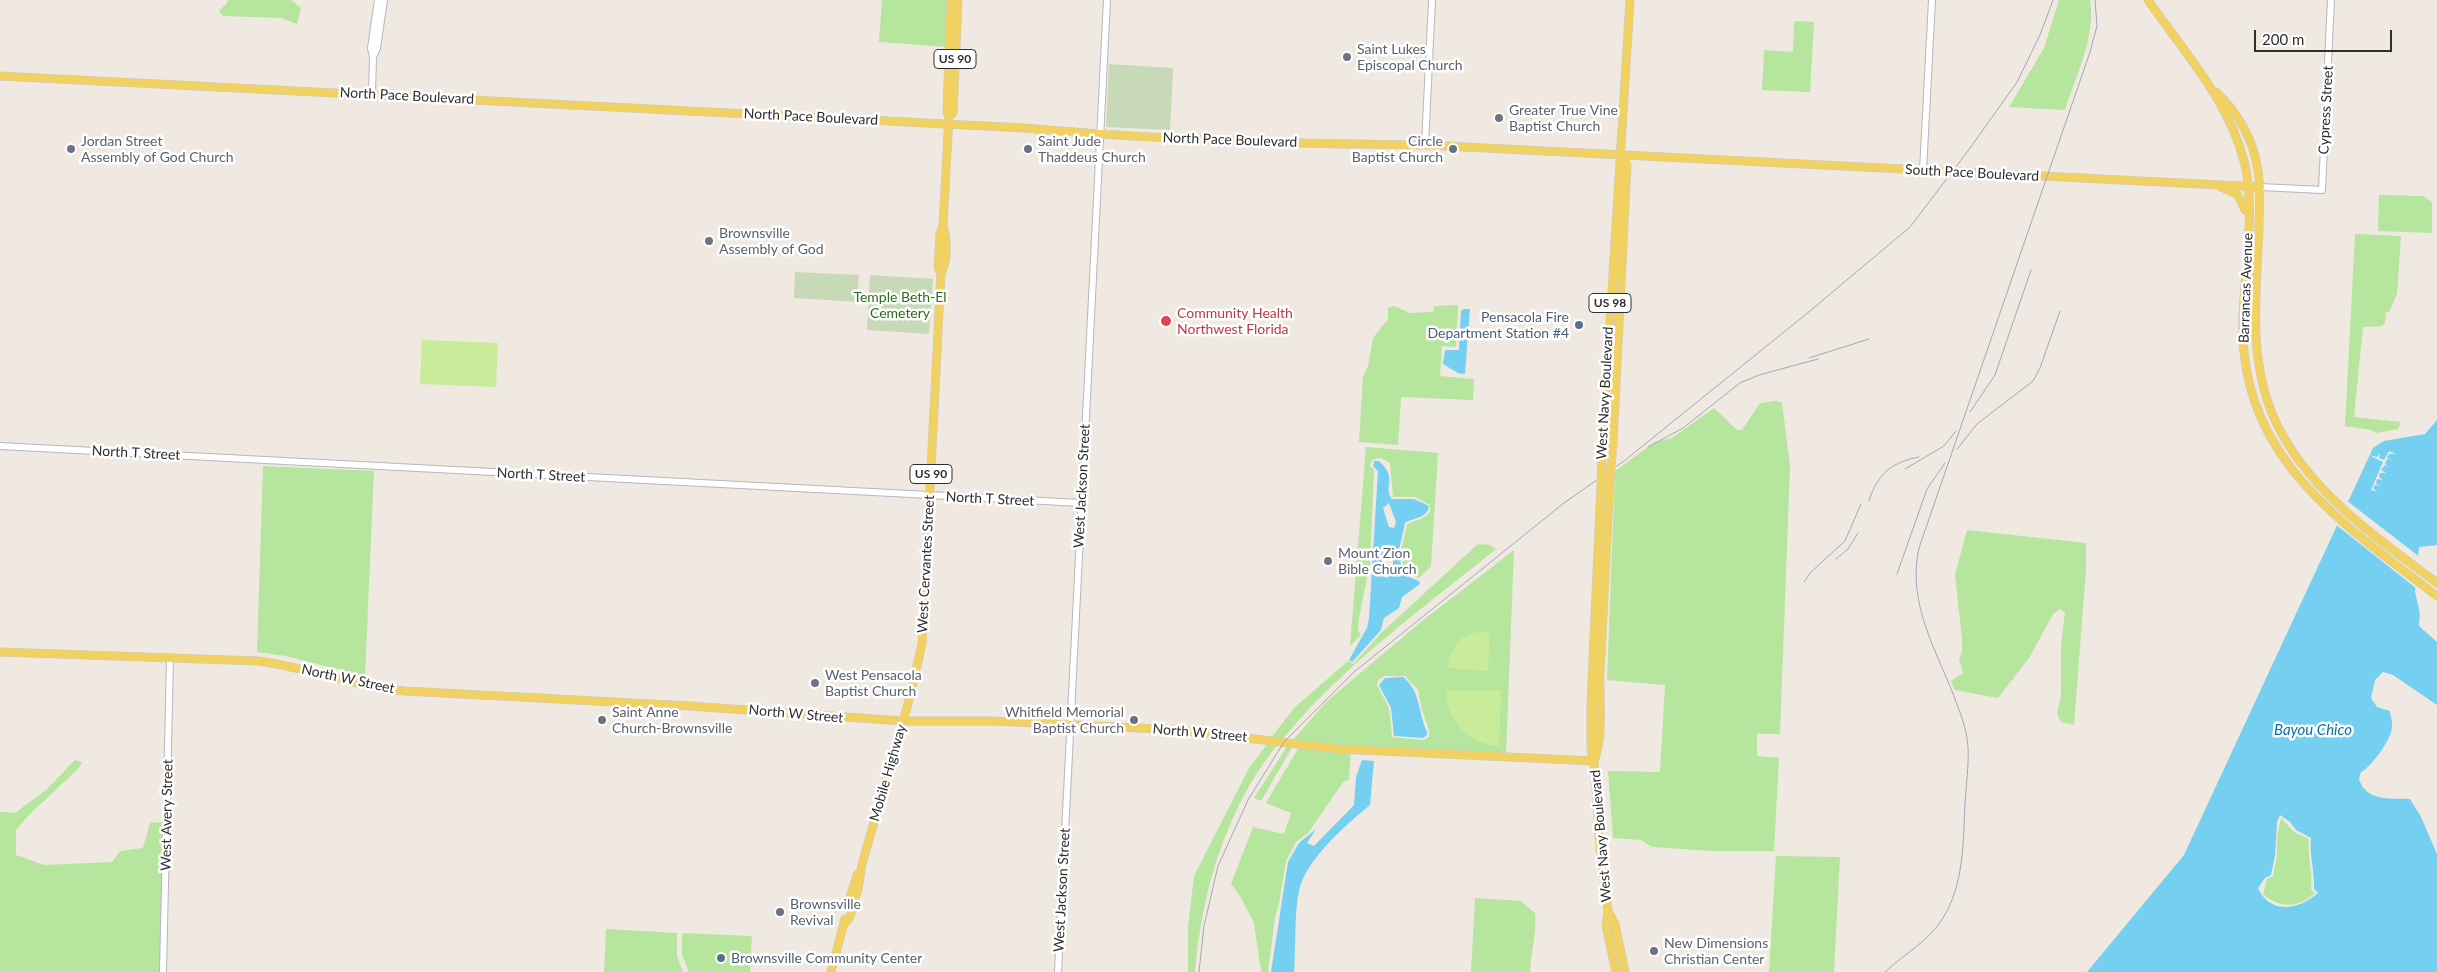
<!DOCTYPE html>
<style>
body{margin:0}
#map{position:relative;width:2437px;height:972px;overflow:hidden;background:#efe9e1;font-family:Lato,sans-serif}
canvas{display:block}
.scale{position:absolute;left:2254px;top:30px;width:138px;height:22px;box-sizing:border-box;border:2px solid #2e2e2e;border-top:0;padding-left:6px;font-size:15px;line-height:18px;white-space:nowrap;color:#2e2e2e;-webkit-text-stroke:4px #fff;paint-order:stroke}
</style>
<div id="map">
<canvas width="2437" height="972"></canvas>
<div class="scale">200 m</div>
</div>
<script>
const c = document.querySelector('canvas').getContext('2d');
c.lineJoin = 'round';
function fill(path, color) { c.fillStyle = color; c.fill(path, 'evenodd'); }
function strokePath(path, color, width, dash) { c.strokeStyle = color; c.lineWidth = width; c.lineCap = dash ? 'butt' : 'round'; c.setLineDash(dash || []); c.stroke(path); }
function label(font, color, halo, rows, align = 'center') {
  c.font = font + ' Lato,sans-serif'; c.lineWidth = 5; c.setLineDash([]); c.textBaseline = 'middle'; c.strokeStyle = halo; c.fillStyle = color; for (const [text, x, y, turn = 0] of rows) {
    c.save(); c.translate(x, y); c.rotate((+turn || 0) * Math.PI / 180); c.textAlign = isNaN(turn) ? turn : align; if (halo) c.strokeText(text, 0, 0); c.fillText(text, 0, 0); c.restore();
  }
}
fill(new Path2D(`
 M227,0h64l10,8 -4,16 -16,-6 -58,-2 -4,-5 9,-9z
 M882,0h66l-1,47 -68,-5z
 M2059,0h31c6,37 -14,75 -25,110l-56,-3 35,-59z
 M1794,21l20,1 -4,70 -48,-2 2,-40 29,2z
 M2379,195l44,1 9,6v31l-54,-2z
 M2355,234l46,2 -4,58 -8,18h-3l-1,11 -3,3 -19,1 -9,90 47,5 -3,7 -22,4 -5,-3 -26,-4z
 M1458,305l-2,42 -14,-1 -2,30 34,3 -1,21 -72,-3 -3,48 -39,-3 4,-65 5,-11 5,-28 15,-19v-11l6,-2 16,7 23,-1 1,-6z
 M1775,401l7,1 8,64 -10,268h-23v22l22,2 -5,93h-62l-60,-4 -11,-7 -28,-2 -5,-67 52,1 5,-87 -58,-5 8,-209 40,-29 17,-4 42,-30 23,22h5l18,-27z
 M1366,447l72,6 -7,113 -12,12 -15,-5 -3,-23 6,-25c8,-6 17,-5 23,-13v-7l-15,-8h-22l-3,-34 -9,-5 -9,2 -2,6 4,4 -4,93 -11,55 -1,13 3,4 -11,11z
 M263,466l111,5 -9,205 -79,-20 -29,-4z
 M1967,530l119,13v26l-12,156 -13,-3 -4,-8 4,-19v-50l4,-33 -5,-3 -7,5 -24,44 -31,40 -43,-8 -4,-9 12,-8 -4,-14 3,-8v-12l-7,-64z
 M1478,544l12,1 6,4c-74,60 -154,117 -214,191l-11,-2 23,-30 54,-47 5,3 28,-31z
 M1514,550l-8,205 -168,-8 -46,-6 34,-39 95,-80zM1385,676h20l13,14 3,16 8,25v6l-6,3 -31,-3 -3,-29 -12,-23 1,-5z
 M1268,743l10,1c-52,64 -76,147 -83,228h-7v-45l6,-51 55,-108z
 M1288,745l5,1 -32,55 -7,-3z
 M1299,747l52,5 -2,28 -5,1 -36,52 -12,9 -10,19 -7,43 -4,13 -7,55h-7l-7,-49 -14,-27 -9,-12 22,-57 31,7 7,-21 -25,-10z
 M75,760l7,2 -3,6 -49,46 -14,16v25l28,10 68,-3 8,-11 23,-3 7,-25 13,-1 -3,150h-160v-160l15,1 32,-24z
 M2281,818l13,14 15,7c-2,17 4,33 2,50l4,4c-16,15 -35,16 -52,1l4,-15 6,-3 4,-20v-19z
 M1776,856l64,1 -6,115h-65z
 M1475,898l46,3 14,12c2,19 -4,39 -5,59h-59z
 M606,929l71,4v23l6,16h-79z
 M682,933l70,3 -2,36h-61l-7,-17z`), '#b6e59e');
fill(new Path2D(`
 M1109,64l64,4 -3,62 -64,-3z
 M795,272l64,3 -2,27 -63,-4z
 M870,275l63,4 -4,55 -62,-4z`), '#c8d9b8');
fill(new Path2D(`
 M422,340l76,3 -2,44 -76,-3z
 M1490,631l-2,40 -40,-3c5,-28 14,-35 42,-37z
 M1499,690l2,2 -2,54c-32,-2 -50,-24 -53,-55z`), '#c9ec9a');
fill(new Path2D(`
 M1464,309h6l-5,65 -7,-1 -15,-9 2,-14h14l2,-39z
 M2437,420v125l-18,2 -4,45 5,22 -1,12 18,16v63l-44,-30 -10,-3 -8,8 -4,18 6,9 13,4c0,4 3,11 2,16 -1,13 -20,39 -31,45l-2,7c7,23 32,19 51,20l11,18 16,37v118h-350l97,-117 189,-407 11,-7 41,-7zM2280,815l10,7 6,8 15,8c-2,17 4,33 3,51l4,4c-19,17 -48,22 -60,-5l7,-10 6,-3 4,-19 2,-34z
 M1374,461h5c20,19 3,24 13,38h22l15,7c-2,13 -15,11 -24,17l-6,27 3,24 17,7 1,3 -18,13 -3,11 -15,10 -3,12 -29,32 -3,-2 18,-32 2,-10 9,-147 -5,-5zM1389,503l7,19 -2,6 -5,-1 -6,-19zM1384,545h6l4,5 -2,24 -6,4 -6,-4z
 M1403,677c18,14 15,36 24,55v3l-4,3 -29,-2 -3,-28 -12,-23 6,-7z
 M1362,760l12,1 -4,44c-23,19 -65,55 -71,86 -5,25 -3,55 -5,81h-23l17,-110 11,-19 17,-14 -9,14 7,3 40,-41 2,-28z`), '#75cff0');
fill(new Path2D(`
 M2389,451l7,3h-7l-2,4 6,3 -6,-2 -2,5 4,3 -4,-2 -4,5 5,3h-6l-1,4 4,3 -6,-1 -1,5 5,2 -6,-1 -2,3 4,4 -6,-2 12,-28 -14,-7 8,2 3,-4 -1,5 5,2z
 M2346,500l75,58 -4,31 -82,-65z`), '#efe9e1');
const minor = new Path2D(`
 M373,57l4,-9 7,-48
 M372,94l1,-37 -2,-9 7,-48
 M1425,145l7,-145
 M1923,171l9,-171
 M2260,187l62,3 9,-190
 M0,446l1081,57
 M163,972l7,-314
 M1058,972l49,-972`);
const major = new Path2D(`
 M2148,0c35,51 80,99 96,161 12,44 1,108 -1,154 -6,141 95,205 194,281
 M0,76l1024,52c133,12 267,16 401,17l835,42
 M2216,92c22,20 38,49 42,79 3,20 1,40 1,60 -3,63 -11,128 15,187 32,72 102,119 163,165
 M949,116l4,-3 5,-113
 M2221,187l17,8 7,15
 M941,273c7,-11 6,-35 2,-48
 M1613,443l14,-278 -5,-11
 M1602,452l28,-452
 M1601,487l-10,216v47l3,11 6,86 8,64 -2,14 10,47
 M0,652l258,9c49,6 96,26 147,30l285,15 213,15h91l185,9 159,19 256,12
 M1594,761c10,-26 5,-59 6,-87 3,-65 7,-130 10,-195
 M847,907l10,-32 3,-3
 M1608,911l7,13 10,48
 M846,922l4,-5 8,-28 4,-25 46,-160 14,-60 19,-371 -3,-5 2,-34 3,-9 6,-109 -2,-4 4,-112
 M831,972l14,-53`);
strokePath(minor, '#b4b7c1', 8);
strokePath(major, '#c9c9c9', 9);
strokePath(minor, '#fff', 6);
strokePath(major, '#f2d163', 8);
strokePath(new Path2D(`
 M1809,358l60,-19
 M1970,412l25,-37 36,-105
 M1648,447l35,-19 57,-45 19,-8 59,-16
 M1957,449l20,-25 56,-43 7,-13 20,-57
 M1905,469l39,-23 12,-15
 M1869,501c8,-27 23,-39 50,-44
 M1836,559l12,-10 10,-16
 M1897,574l30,-85 18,-26
 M1804,582l7,-10 34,-31 16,-37
 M1199,972l5,-46 14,-60 30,-66 36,-58 70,-70 210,-169 60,-42 186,-150 100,-84 58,-76 49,-69 23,-47 13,-35
 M1885,972c20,-19 43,-30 58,-54 21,-34 20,-75 22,-114 1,-19 4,-38 3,-57 -1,-14 -5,-27 -10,-40 -19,-53 -52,-102 -39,-159l171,-496 7,-26 -2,-26`), '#a3a6b8', 1);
const majorBridge = new Path2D(`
 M1610,479l3,-36
 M1601,487l1,-35`);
strokePath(majorBridge, '#c9c9c9', 9, []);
strokePath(majorBridge, '#f2d163', 8);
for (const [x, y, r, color] of [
 [1347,57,5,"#6b7280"],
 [1499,118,5,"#6b7280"],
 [71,149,5,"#6b7280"],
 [1028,149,5,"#6b7280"],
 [1453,149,5,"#6b7280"],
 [709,241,5,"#6b7280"],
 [1166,321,6,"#e0444e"],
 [1579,325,5,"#5c6f8a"],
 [1328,561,5,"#6b7280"],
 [815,683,5,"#6b7280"],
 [602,720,5,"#6b7280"],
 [1134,720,5,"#6b7280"],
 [780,912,5,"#6b7280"],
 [1654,951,5,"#6b7280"],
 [721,958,5,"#5c6f8a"]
]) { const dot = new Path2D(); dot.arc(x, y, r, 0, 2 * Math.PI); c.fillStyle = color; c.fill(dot); strokePath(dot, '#fff', 2); }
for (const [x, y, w] of [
 [955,59,42],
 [1610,303,42],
 [931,474,42]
]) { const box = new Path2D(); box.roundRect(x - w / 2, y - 9.5, w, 19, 4); c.fillStyle = '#fff'; c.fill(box); strokePath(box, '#2e2e2e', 1); }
label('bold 12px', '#2e2e2e', null, [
 ["US 90",955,59],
 ["US 98",1610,303],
 ["US 90",931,474]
]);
label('14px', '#5b616d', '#fff', [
 ["Saint Lukes",1357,49],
 ["Episcopal Church",1357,65],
 ["Greater True Vine",1509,110],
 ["Baptist Church",1509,126],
 ["Jordan Street",81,141],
 ["Assembly of God Church",81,157],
 ["Saint Jude",1038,141],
 ["Thaddeus Church",1038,157],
 ["Circle",1443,141,"right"],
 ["Baptist Church",1443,157,"right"],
 ["Brownsville",719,233],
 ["Assembly of God",719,249],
 ["Mount Zion",1338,553],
 ["Bible Church",1338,569],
 ["West Pensacola",825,675],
 ["Baptist Church",825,691],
 ["Saint Anne",612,712],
 ["Church-Brownsville",612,728],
 ["Whitfield Memorial",1124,712,"right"],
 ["Baptist Church",1124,728,"right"],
 ["Brownsville",790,904],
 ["Revival",790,920],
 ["New Dimensions",1664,943],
 ["Christian Center",1664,959]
], 'left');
label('14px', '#2e2e2e', '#fff', [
 ["North Pace Boulevard",407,96,3],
 ["Cypress Street",2326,110,-87],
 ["North Pace Boulevard",811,117,3],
 ["North Pace Boulevard",1230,140,2],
 ["South Pace Boulevard",1972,173,3],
 ["Barrancas Avenue",2246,288,-88],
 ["West Navy Boulevard",1605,393,-87],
 ["North T Street",136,453,3],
 ["North T Street",541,475,3],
 ["West Jackson Street",1082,486,-87],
 ["North T Street",990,499,3],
 ["West Cervantes Street",926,564,-87],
 ["North W Street",348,679,12],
 ["North W Street",796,714,5],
 ["North W Street",1200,733,5],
 ["Mobile Highway",888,773,-74],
 ["West Avery Street",167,815,-89],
 ["West Navy Boulevard",1601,836,-95],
 ["West Jackson Street",1062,890,-87]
]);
label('14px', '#2c6e1b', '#fff', [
 ["Temple Beth-El",900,297],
 ["Cemetery",900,313]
]);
label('14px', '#be3a42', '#fff', [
 ["Community Health",1177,313],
 ["Northwest Florida",1177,329]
], 'left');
label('14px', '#4e5e75', '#fff', [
 ["Pensacola Fire",1569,317],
 ["Department Station #4",1569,333],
 ["Brownsville Community Center",731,958,"left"]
], 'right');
label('italic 15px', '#0d6fa3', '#fff', [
 ["Bayou Chico",2313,730]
]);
</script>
